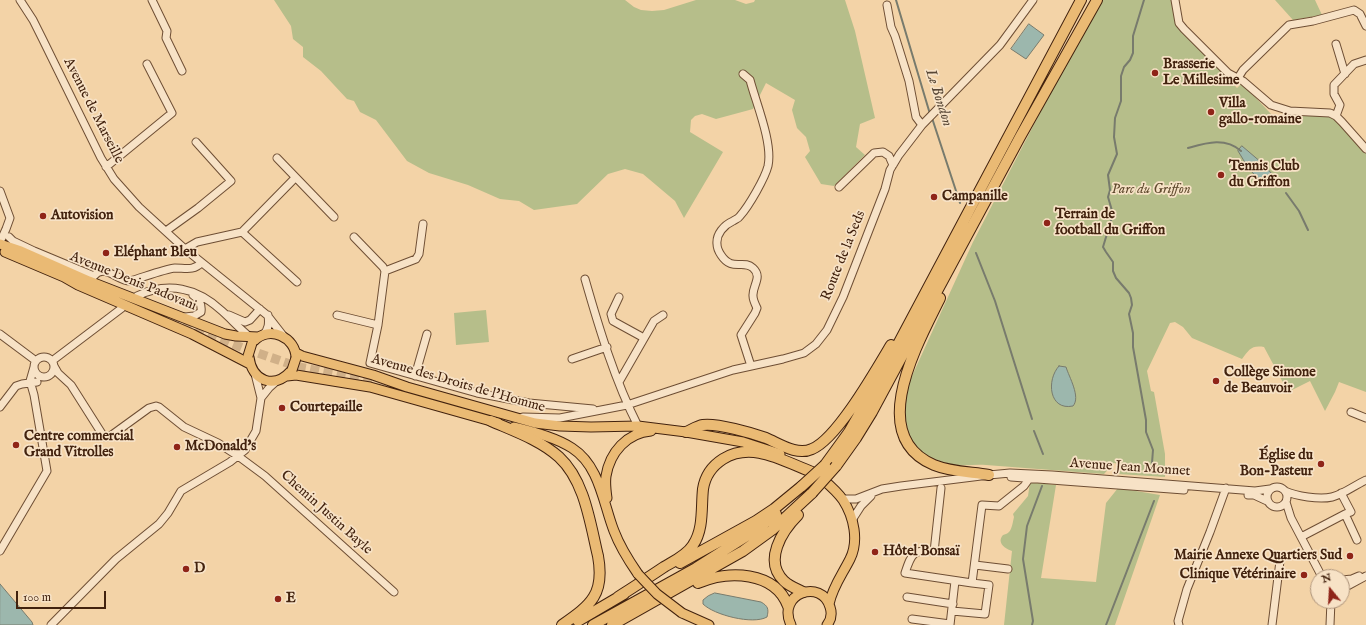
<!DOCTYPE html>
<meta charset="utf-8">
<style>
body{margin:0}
#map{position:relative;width:1366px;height:625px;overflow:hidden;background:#f3d3a7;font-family:"IM FELL English",serif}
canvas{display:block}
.north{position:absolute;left:1310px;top:569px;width:40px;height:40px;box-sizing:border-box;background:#f7e2c6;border:1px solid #af957c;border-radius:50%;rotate:342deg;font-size:11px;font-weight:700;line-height:16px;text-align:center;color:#42220e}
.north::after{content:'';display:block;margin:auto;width:14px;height:18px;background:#8f2418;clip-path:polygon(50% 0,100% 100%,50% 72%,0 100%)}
.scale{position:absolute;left:16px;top:591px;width:90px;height:18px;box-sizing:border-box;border:2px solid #42220e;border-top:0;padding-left:5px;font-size:12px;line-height:14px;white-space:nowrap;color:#42220e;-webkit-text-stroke:3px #f7e2c6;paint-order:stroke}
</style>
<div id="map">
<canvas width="1366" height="625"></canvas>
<div class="north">N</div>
<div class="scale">100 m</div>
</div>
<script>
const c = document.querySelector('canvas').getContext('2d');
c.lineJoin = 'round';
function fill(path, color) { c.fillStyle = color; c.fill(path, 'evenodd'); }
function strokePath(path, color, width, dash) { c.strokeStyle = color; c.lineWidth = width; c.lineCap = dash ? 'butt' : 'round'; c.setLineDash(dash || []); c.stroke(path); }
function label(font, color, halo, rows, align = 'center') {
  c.font = font + ' "IM FELL English",serif'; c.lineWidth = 3.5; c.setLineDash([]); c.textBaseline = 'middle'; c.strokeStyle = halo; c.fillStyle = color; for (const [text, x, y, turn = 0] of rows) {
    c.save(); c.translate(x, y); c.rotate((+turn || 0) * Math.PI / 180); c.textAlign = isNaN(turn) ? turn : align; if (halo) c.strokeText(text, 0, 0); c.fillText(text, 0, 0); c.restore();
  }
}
fill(new Path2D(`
 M274,0h351l9,7 7,3 11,1 12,-1 32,-10h39l11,4 8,-2 1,-2h90l10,31 20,87 -15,6 -4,23 9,8 -31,31 -13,-2 -16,-27 5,-6 -4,-14 -9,-9 -5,-18 3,-10 -29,-17 -13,26 -37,10 -14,-5 -7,2 -4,4 -1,12 33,20 -39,66 -9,-17 -32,-27 -18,-5 -17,5 -31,30 -43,6 -15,-9 -19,-2 -32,-14 -39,-12 -22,-12 -31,-41 -16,-8 -6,-11 -7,-2 -26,-28 -18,-14v-10l-10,-8 -2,-13z
 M1103,0h69l4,23 51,51v3l10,11 5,-5 29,31 4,8h4l8,-8h36l12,4 31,35v239l-27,-10 -4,10 -10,19 -15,-30 -22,11 -24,-45c-13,-2 -15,3 -22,12l-50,-21 -9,-11 -8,-5 -5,1 -23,48 4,20 3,1 11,62v23l-47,-3 1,-10 -5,-1 -10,11c-40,-3 -79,-6 -118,-9 -13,-1 -27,2 -40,-2 -11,-3 -24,-9 -31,-18 -14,-19 -11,-36 -8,-58l66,-145 84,-162z
 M1275,0h40l7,15 -29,5z
 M486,310l3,32 -33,3 -2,-32z
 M1030,482l26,3 -15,93 55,4 10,-79 12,-15 42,7 -45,130h-111l8,-74c-6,-2 -16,-8 -9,-16 2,-1 4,-1 6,-3 3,-3 4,-11 5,-15l-1,-3 15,-18z`), '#b6be8a');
const water = new Path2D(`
 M1029,24l15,11 -18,24 -15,-10z
 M1242,146l20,17 21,23 -5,1c-5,-3 -10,-3 -15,-6 -12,-6 -18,-19 -25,-30z
 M1059,366l7,1c3,10 15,30 7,39 -24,5 -27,-26 -14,-40z
 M0,584l32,38 1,3h-33z
 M715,593l46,9c7,4 8,7 6,15 -14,8 -53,-2 -64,-13v-4l5,-4z`);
fill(water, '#9cb7ad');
strokePath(water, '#787b6d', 1);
strokePath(new Path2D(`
 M896,0l34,114
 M1144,0l-11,36v17l-3,7 -6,7 -3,9v25l-6,17 -1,19 3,17 -9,21 2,15 -2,7 5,17 -10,33 3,5 7,10v9l3,7 13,15 2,5 1,7 -3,9 4,19v14l13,73v12l7,18 -1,13
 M932,118l28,85
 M1188,148c18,-5 37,-11 53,3
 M1286,193l13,18 9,19
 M976,253l19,48 37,118
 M1034,431l9,23
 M1032,625l1,-4 -10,-62 4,-33 15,-40
 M1106,625l48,-124`), '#787b6d', 2);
strokePath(new Path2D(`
 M158,314l85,34 56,19 73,14`), '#d0b088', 9, [9, 4.5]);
const minor = new Path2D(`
 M20,0l13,20 10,20 58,118 13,21 25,28 46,42 82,66 18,23
 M152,0l15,31 -1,7 16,33
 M1175,0l4,23 5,6 44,44 15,8 28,24 19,6 40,2 6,3 6,6 24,27
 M887,5l4,22 4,9 14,45 7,36 6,8
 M1336,44l9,30
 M743,74l7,6c6,23 23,63 18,86 -3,12 -19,40 -28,50 -2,3 -4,3 -7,5 -9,4 -17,13 -16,23 0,5 2,8 4,11 11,17 22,4 32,13 10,9 -1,18 0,28 0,4 2,8 4,12l-2,5 -14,22 10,31
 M1238,78l5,-8 46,-45 24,-4 41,-11 6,4 6,12
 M1336,116l4,-11 -6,-11v-9l20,-21 12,-4
 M277,158l57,59
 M106,167l66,-54 -25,-49
 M839,187l35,-34 9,-1 6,4 4,9
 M0,191l10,27 -4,11 -6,13
 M166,231l32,-23 33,-27 -35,-39
 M242,232l55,50
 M9,237l4,4 21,10 60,25
 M354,237l29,30 2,4 -7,54 -8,38 107,30 52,10 64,6
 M185,249l12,-7 45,-10 53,-54
 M385,271l31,-12 3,-5 4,-30
 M94,276c11,-13 23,5 36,5 11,-3 35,-12 45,-13 10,0 19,3 26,-5
 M585,279c14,49 30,102 53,147
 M137,296c31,-15 60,-8 85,15 10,9 18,18 28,26
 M619,297l-8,17 2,7 31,17
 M229,315l16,7 5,-2 10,-11
 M337,315l41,10
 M185,317l9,-1 7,-4c1,-7 -2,-13 -8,-17
 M0,334l36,27
 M263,335c6,-6 6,-12 5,-20
 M34 367a10 10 0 1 1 20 0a10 10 0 1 1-20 0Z
 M572,359l35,-12
 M52,361l70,-53
 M54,366l4,7 13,12 33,52h5l40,-29 7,-2 3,1 25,20 34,16 20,13 27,20 129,116
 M415,376l12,-42
 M619,382l35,-61 9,-6
 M261,398l8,-10 9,-8
 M0,407l16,-21 6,-2 15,-2
 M1351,412l15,6
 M523,417l37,1 67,-13 106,-35 50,-11 21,-6 12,-9 11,-14 16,-33 42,-108 5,-19 9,-15 23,-30 78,-80 33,-45
 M1011,477l173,13
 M1267 497a10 10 0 1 1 20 0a10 10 0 1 1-20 0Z
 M941,488l-7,64c-21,-4 -23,3 -29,21l67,10 10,-78 17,1 25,-20 5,-7
 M1285,491c11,5 34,9 47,6 12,-3 23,-12 34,-17
 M1341,493l10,19 -6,2
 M1248,495h6l13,6
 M843,499h13l26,-10 19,-3 88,-11 21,-2 42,2 203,16 15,-2
 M1286,502l5,16 31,59
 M852,520l9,-14 10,-10
 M1301,537l44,-23 12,26
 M0,551l47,-80 -13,-76 -4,-14 4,-14
 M975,565l33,4
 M1342,580l10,-1 7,-3
 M1342,589l24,-13
 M907,597l46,7
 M952,611l33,3 4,-29 -17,-2
 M912,619l38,5
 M51,625l65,-66 43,-35 9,-11 13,-22 49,-29 15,-12 11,-19 5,-33 -6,-24
 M950,625l5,-44
 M1179,625l-1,-4 9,-32 23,-57 16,-44
 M1272,625l8,-64
 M1330,625l1,-24`);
const major = new Path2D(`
 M0,244l21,7 68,30 136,53 11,2 22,1
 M5,252l59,25 14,8 114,49 58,30
 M254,341c15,-16 42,-4 42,17
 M296,353l6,3 71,19 34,12 128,36 25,3 31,1 47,-1 48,6 57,10 37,12
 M249,357c3,24 25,33 42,14
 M287,376l9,-1 74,12 128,36
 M514,427c19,5 41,10 58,21 28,18 31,55 42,83 6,16 15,30 24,43
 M819,476c8,7 18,15 24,24 11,17 16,41 7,59 -8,16 -17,27 -21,45
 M607,498c-1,-7 -2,-15 -1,-22 4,-24 21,-43 45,-45
 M682,613l27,12
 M791,625c-15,-32 31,-47 39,-18 2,6 1,13 -3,18`);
const highway = new Path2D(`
 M940,298c-22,45 -75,138 -6,167 17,7 37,7 55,10
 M491,421c23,10 49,19 68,36 26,24 31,66 39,99 7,38 -7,49 -36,69
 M686,432c5,-2 11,-6 17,-7 14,-2 49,8 63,13 14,6 31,18 46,11 25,-10 64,-79 79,-104
 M825,465l24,-33 30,-52 202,-380
 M836,466l20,-28 16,-26 148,-275 77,-137
 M798,515c-16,16 -35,46 -14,66 5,5 13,8 19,11
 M680,563l76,-42 18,-12 28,-23
 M698,583c30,-13 77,-12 90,23
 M618,597c16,-10 31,-20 46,-30 10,-6 23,-12 29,-22 11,-16 8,-38 10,-56 2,-13 9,-23 20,-30 29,-18 60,2 89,13
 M578,621l46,-27
 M593,625l103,-57 57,-36 23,-18
 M612,625l131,-74 29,-21 40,-37`);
strokePath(minor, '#6e4e34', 9);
strokePath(major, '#42220e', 11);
strokePath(highway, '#42220e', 12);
strokePath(minor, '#f7e2c6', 7);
strokePath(major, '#eaba74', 9);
strokePath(highway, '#eaba74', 10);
const majorBridge = new Path2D(`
 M248,356l4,-13
 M292,370l4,-12
 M638,574l19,20 25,19`);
const highwayBridge = new Path2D(`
 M802,486l23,-21
 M812,493l24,-27`);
strokePath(majorBridge, '#42220e', 11, []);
strokePath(highwayBridge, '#42220e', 12, []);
strokePath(majorBridge, '#eaba74', 9);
strokePath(highwayBridge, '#eaba74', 10);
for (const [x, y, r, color] of [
 [1155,73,4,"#8f2418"],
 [1211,112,4,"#8f2418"],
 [1221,175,4,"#8f2418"],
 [934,197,4,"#8f2418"],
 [43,216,4,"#8f2418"],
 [1047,223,4,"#8f2418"],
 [106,253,4,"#8f2418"],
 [1216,381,4,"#8f2418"],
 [282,408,4,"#8f2418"],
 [16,445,4,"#8f2418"],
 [177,447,4,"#8f2418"],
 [1321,464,4,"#8f2418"],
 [875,552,4,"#8f2418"],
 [1350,556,4,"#8f2418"],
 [186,569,4,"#8f2418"],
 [1304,575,4,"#8f2418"],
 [278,599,4,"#8f2418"]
]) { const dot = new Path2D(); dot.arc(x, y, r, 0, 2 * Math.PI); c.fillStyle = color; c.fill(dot); strokePath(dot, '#f7e2c6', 1.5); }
label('bold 14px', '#42220e', '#f7e2c6', [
 ["Brasserie",1163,65],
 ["Le Millesime",1163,81],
 ["Villa",1219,104],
 ["gallo-romaine",1219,120],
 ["Tennis Club",1229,167],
 ["du Griffon",1229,183],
 ["Campanille",942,197],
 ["Terrain de",1055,215],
 ["football du Griffon",1055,231],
 ["Autovision",51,216],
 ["Eléphant Bleu",114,253],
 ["Collège Simone",1224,373],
 ["de Beauvoir",1224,389],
 ["Courtepaille",290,408],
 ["Centre commercial",24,437],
 ["Grand Vitrolles",24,453],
 ["McDonald's",185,447],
 ["Église du",1313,456,"right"],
 ["Bon-Pasteur",1313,472,"right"],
 ["Hôtel Bonsaï",883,552],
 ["Mairie Annexe Quartiers Sud",1342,556,"right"],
 ["D",194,569],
 ["Clinique Vétérinaire",1296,575,"right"],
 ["E",286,599]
], 'left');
label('14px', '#42220e', '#f7e2c6', [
 ["Avenue de Marseille",93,111,63],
 ["Route de la Seds",844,256,-68],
 ["Avenue Denis Padovani",133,282,22],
 ["Avenue des Droits de l'Homme",458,384,16],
 ["Avenue Jean Monnet",1130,468,4],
 ["Chemin Justin Bayle",326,513,42]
]);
label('italic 14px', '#5f492d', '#f7e2c6', [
 ["Parc du Griffon",1151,190]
]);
label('italic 15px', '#584736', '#f7e2c6', [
 ["Le Bondon",938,98,72]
]);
</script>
